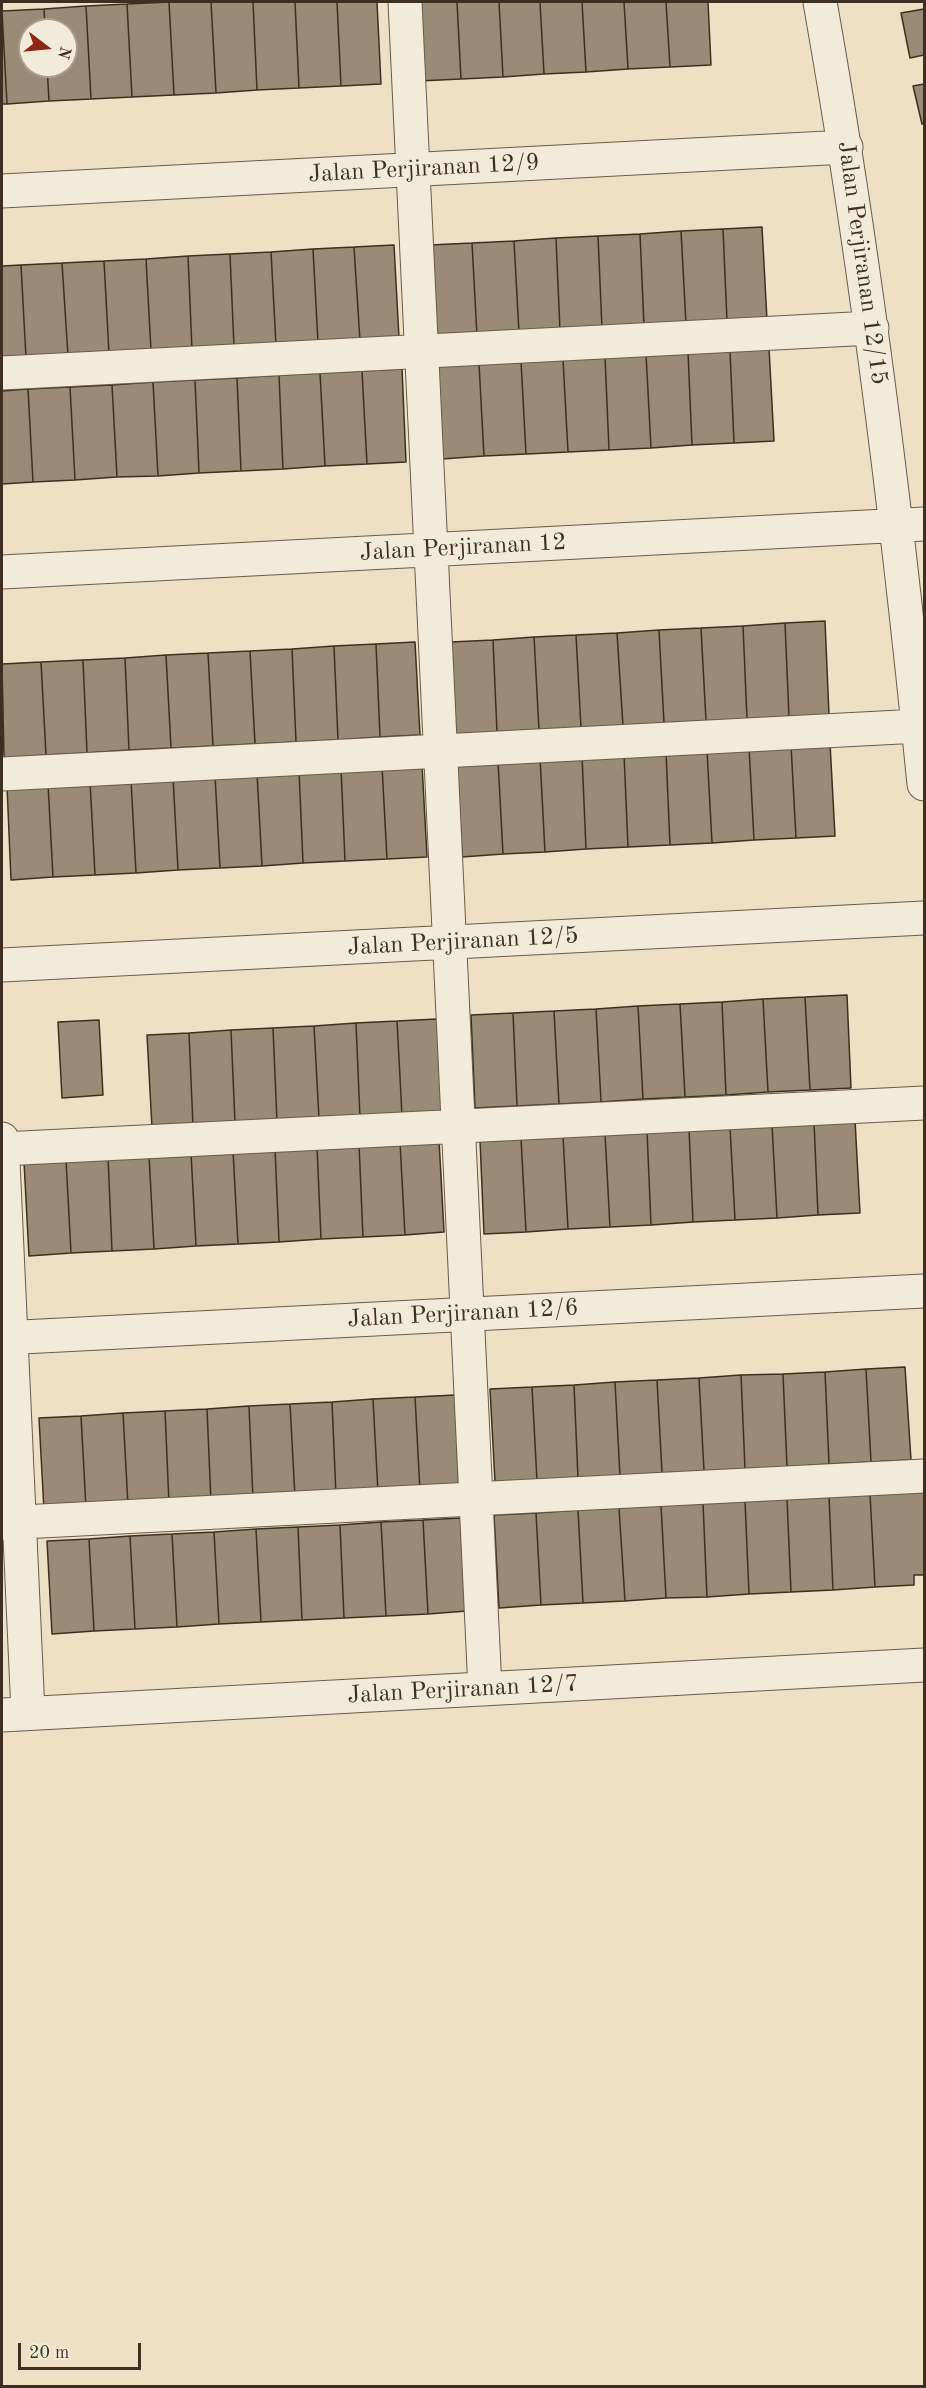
<!DOCTYPE html>
<style>
body{margin:0}
#map{position:relative;width:926px;height:2388px;overflow:hidden;background:#ede0c4;font-family:"Old Standard TT",serif}
canvas{display:block}
.frame{position:absolute;inset:0;border:3px solid #3f2f20;pointer-events:none}
.north{position:absolute;left:18px;top:18px;width:60px;height:60px;box-sizing:border-box;background:#f3ebd9;border:2px solid #aba08f;border-radius:50%;rotate:106deg;font-size:16px;font-weight:700;line-height:24px;text-align:center;color:#3f2f20}
.north::after{content:'';display:block;margin:auto;width:21px;height:27px;background:#8f2418;clip-path:polygon(50% 0,100% 100%,50% 72%,0 100%)}
.scale{position:absolute;left:18px;top:2343px;width:123px;height:27px;box-sizing:border-box;border:3px solid #3f2f20;border-top:0;padding-left:8px;font-size:18px;line-height:21px;white-space:nowrap;color:#3f2f20;-webkit-text-stroke:4px #f3ebd9;paint-order:stroke}
</style>
<div id="map">
<canvas width="926" height="2388"></canvas>
<div class="frame"></div>
<div class="north">N</div>
<div class="scale">20 m</div>
</div>
<script>
const c = document.querySelector('canvas').getContext('2d');
c.lineJoin = 'round';
function fill(path, color) { c.fillStyle = color; c.fill(path, 'evenodd'); }
function strokePath(path, color, width, dash) { c.strokeStyle = color; c.lineWidth = width; c.lineCap = dash ? 'butt' : 'round'; c.setLineDash(dash || []); c.stroke(path); }
function label(font, color, halo, rows, align = 'center') {
  c.font = font + ' "Old Standard TT",serif'; c.lineWidth = 4.5; c.setLineDash([]); c.textBaseline = 'middle'; c.strokeStyle = halo; c.fillStyle = color; for (const [text, x, y, turn = 0] of rows) {
    c.save(); c.translate(x, y); c.rotate((+turn || 0) * Math.PI / 180); c.textAlign = isNaN(turn) ? turn : align; if (halo) c.strokeText(text, 0, 0); c.fillText(text, 0, 0); c.restore();
  }
}
const building = new Path2D(`
 M169,2l5,93 -42,2 -5,-93z
 M169,2h42l5,91 -42,2z
 M211,2h42l4,88 -41,3z
 M253,2h42l4,86 -42,2z
 M295,2h42l4,84 -42,2z
 M337,2h40l4,82 -40,2z
 M415,2h42l4,77 -42,2z
 M457,2h42l4,75 -42,2z
 M499,2h41l4,72 -41,3z
 M540,2h42l4,70 -42,2z
 M582,2h42l4,67 -42,3z
 M624,2h42l4,65 -42,2z
 M666,2h42l3,63 -41,2z
 M127,4l5,93 -41,2 -5,-93z
 M86,6l5,93 -42,2 -2,-35h19v-36h-21l-1,-21z
 M44,9l1,21h-15v36h17l2,35 -42,3 -5,-93z
 M924,9v46l-14,3 -9,-45z
 M2,11l5,93h-5z
 M924,84v40h-2l-9,-38z
 M762,227l5,93 -40,2 -4,-93z
 M723,229l4,93 -41,2 -5,-93z
 M681,231l5,93 -42,2 -4,-92z
 M640,234l4,92 -42,3 -4,-93z
 M598,236l4,93 -42,2 -4,-93z
 M556,238l4,93 -41,2 -5,-92z
 M514,241l5,92 -42,3 -5,-93z
 M472,243l5,93 -42,2 -5,-93z
 M394,245l5,93 -39,3 -6,-94z
 M354,247l6,94 -42,2 -5,-94z
 M313,249l5,94 -42,2 -5,-93z
 M271,252l5,93 -42,2 -4,-93z
 M230,254l4,93 -42,2 -4,-93z
 M188,256l4,93 -41,2 -5,-92z
 M146,259l5,92 -42,3 -5,-93z
 M104,261l5,93 -41,2 -6,-93z
 M62,263l6,93 -42,2 -5,-93z
 M21,265l5,93 -24,2v-94z
 M769,348l5,93 -40,2 -4,-93z
 M730,350l4,93 -42,2 -4,-93z
 M688,352l4,93 -41,3 -5,-94z
 M646,354l5,94 -42,2 -4,-93z
 M605,357l4,93 -41,2 -5,-93z
 M563,359l5,93 -42,2 -5,-93z
 M521,361l5,93 -42,2 -5,-92z
 M479,364l5,92 -42,3 -4,-93z
 M402,369l4,93 -39,2 -5,-93z
 M362,371l5,93 -42,2 -5,-93z
 M320,373l5,93 -42,3 -4,-94z
 M279,375l4,94 -42,2 -4,-93z
 M237,378l4,93 -42,2 -4,-93z
 M195,380l4,93 -41,3 -5,-94z
 M153,382l5,94 -41,1 -5,-92z
 M112,385l5,92 -42,3 -5,-93z
 M70,387l5,93 -42,2 -5,-93z
 M28,389l5,93 -31,2v-93z
 M825,621l4,94 -40,2 -4,-94z
 M785,623l4,94 -42,2 -4,-93z
 M743,626l4,93 -41,2 -5,-93z
 M701,628l5,93 -42,2 -5,-93z
 M659,630l5,93 -41,3 -6,-93z
 M617,633l6,93 -42,2 -5,-93z
 M576,635l5,93 -42,2 -5,-93z
 M534,637l5,93 -42,2 -4,-92z
 M493,640l4,92 -42,3 -4,-93z
 M415,642l5,93 -40,2 -4,-93z
 M376,644l4,93 -42,3 -4,-94z
 M334,646l4,94 -42,2 -4,-93z
 M292,649l4,93 -41,2 -5,-93z
 M250,651l5,93 -42,2 -5,-93z
 M208,653l5,93 -42,2 -5,-93z
 M166,655l5,93 -42,2 -4,-92z
 M125,658l4,92 -42,3 -4,-93z
 M83,660l4,93 -41,2 -5,-93z
 M41,662l5,93 -42,3 -2,-94z
 M830,743l5,93 -39,2 -5,-93z
 M791,745l5,93 -42,2 -5,-93z
 M749,747l5,93 -42,3 -5,-93z
 M707,750l5,93 -42,2 -4,-93z
 M666,752l4,93 -42,2 -4,-93z
 M624,754l4,93 -42,2 -4,-93z
 M582,756l4,93 -41,3 -5,-94z
 M540,758l5,94 -42,2 -5,-93z
 M498,761l5,93 -41,3 -5,-94z
 M422,764l5,93 -40,2 -5,-93z
 M382,766l5,93 -42,2 -4,-93z
 M341,768l4,93 -42,2 -4,-92z
 M299,771l4,92 -41,3 -5,-93z
 M257,773l5,93 -42,2 -5,-93z
 M215,775l5,93 -42,2 -5,-93z
 M173,777l5,93 -42,3 -5,-93z
 M131,780l5,93 -41,2 -5,-94z
 M90,781l5,94 -42,2 -5,-93z
 M48,784l5,93 -42,3 -4,-94z
 M847,995l4,93 -41,2 -5,-93z
 M805,997l5,93 -42,2 -5,-93z
 M763,999l5,93 -42,3 -4,-93z
 M722,1002l4,93 -41,2 -5,-93z
 M680,1004l5,93 -42,2 -5,-93z
 M638,1006l5,93 -42,3 -5,-93z
 M596,1009l5,93 -42,2 -5,-93z
 M554,1011l5,93 -42,2 -4,-93z
 M513,1013l4,93 -42,2 -4,-93z
 M437,1019l5,93 -40,3 -5,-94z
 M99,1020l4,75 -41,3 -4,-76z
 M397,1021l5,94 -42,2 -4,-94z
 M356,1023l4,94 -41,2 -5,-93z
 M314,1026l5,93 -42,3 -4,-94z
 M273,1028l4,94 -42,1 -4,-93z
 M231,1030l4,93 -42,3 -4,-93z
 M189,1033l4,93 -41,2 -5,-93z
 M855,1120l5,93 -42,2 -4,-92z
 M814,1123l4,92 -41,3 -5,-93z
 M772,1125l5,93 -42,2 -5,-93z
 M730,1127l5,93 -42,2 -4,-93z
 M689,1129l4,93 -42,3 -4,-94z
 M647,1131l4,94 -41,2 -5,-93z
 M605,1134l5,93 -42,2 -5,-93z
 M563,1136l5,93 -42,3 -5,-94z
 M521,1138l5,94 -42,2 -4,-94z
 M439,1140l5,92 -39,3 -5,-93z
 M400,1142l5,93 -42,2 -4,-93z
 M359,1144l4,93 -42,2 -4,-92z
 M317,1147l4,92 -42,3 -4,-93z
 M275,1149l4,93 -41,2 -5,-93z
 M233,1151l5,93 -42,2 -5,-93z
 M191,1153l5,93 -42,3 -5,-94z
 M149,1155l5,94 -42,2 -4,-94z
 M108,1157l4,94 -41,2 -5,-93z
 M66,1160l5,93 -42,3 -5,-94z
 M905,1367l6,93 -40,2 -5,-93z
 M866,1369l5,93 -42,2 -4,-92z
 M825,1372l4,92 -42,3 -4,-93z
 M783,1374l4,93 -42,2 -4,-94z
 M741,1375l4,94 -41,2 -5,-93z
 M699,1378l5,93 -42,2 -5,-93z
 M657,1380l5,93 -42,3 -5,-94z
 M615,1382l5,94 -42,2 -4,-93z
 M574,1385l4,93 -41,3 -5,-94z
 M532,1387l5,94 -42,1 -5,-93z
 M455,1395l4,93 -39,3 -5,-94z
 M415,1397l5,94 -42,2 -5,-94z
 M373,1399l5,94 -42,2 -4,-93z
 M332,1402l4,93 -41,2 -5,-93z
 M290,1404l5,93 -42,2 -4,-93z
 M249,1406l4,93 -42,3 -4,-93z
 M207,1409l4,93 -42,2 -4,-93z
 M165,1411l4,93 -41,2 -5,-93z
 M123,1413l5,93 -42,2 -5,-92z
 M81,1416l5,92 -42,3 -5,-93z
 M924,1491v84h-10v10l-39,2 -5,-93z
 M870,1494l5,93 -42,3 -4,-94z
 M829,1496l4,94 -42,2 -4,-93z
 M787,1499l4,93 -42,2 -4,-93z
 M745,1501l4,93 -42,3 -4,-94z
 M703,1503l4,94 -41,1 -5,-93z
 M661,1505l5,93 -41,3 -6,-93z
 M619,1508l6,93 -42,2 -5,-93z
 M578,1510l5,93 -42,2 -5,-92z
 M536,1513l5,92 -42,3 -5,-93z
 M462,1518l5,93 -39,3 -5,-94z
 M423,1520l5,94 -42,2 -5,-94z
 M381,1522l5,94 -42,2 -4,-93z
 M340,1525l4,93 -42,2 -4,-93z
 M298,1527l4,93 -41,2 -5,-93z
 M256,1529l5,93 -42,2 -5,-92z
 M214,1532l5,92 -42,3 -5,-93z
 M172,1534l5,93 -42,2 -5,-93z
 M130,1536l5,93 -41,2 -5,-92z
 M89,1539l5,92 -42,3 -5,-93z`);
fill(building, '#998b75');
strokePath(building, '#3f2f20', 1.5);
const minor = new Path2D(`
 M405,2l80,1687
 M820,2c46,259 78,520 104,782
 M2,191l844,-44
 M2,373l870,-45
 M2,572l922,-48
 M2,774l917,-48
 M2,965l922,-47
 M2,1139l26,574
 M2,1149l922,-46
 M2,1338l922,-47
 M2,1523l922,-47
 M2,1715l922,-50`);
strokePath(minor, '#6a5b49', 35);
strokePath(minor, '#f3ebd9', 33);
label('24px', '#3f2f20', '#f3ebd9', [
 ["Jalan Perjiranan 12/9",424,169,-3],
 ["Jalan Perjiranan 12/15",862,263,82],
 ["Jalan Perjiranan 12",463,548,-3],
 ["Jalan Perjiranan 12/5",463,942,-3],
 ["Jalan Perjiranan 12/6",463,1314,-3],
 ["Jalan Perjiranan 12/7",463,1690,-3]
]);
</script>
